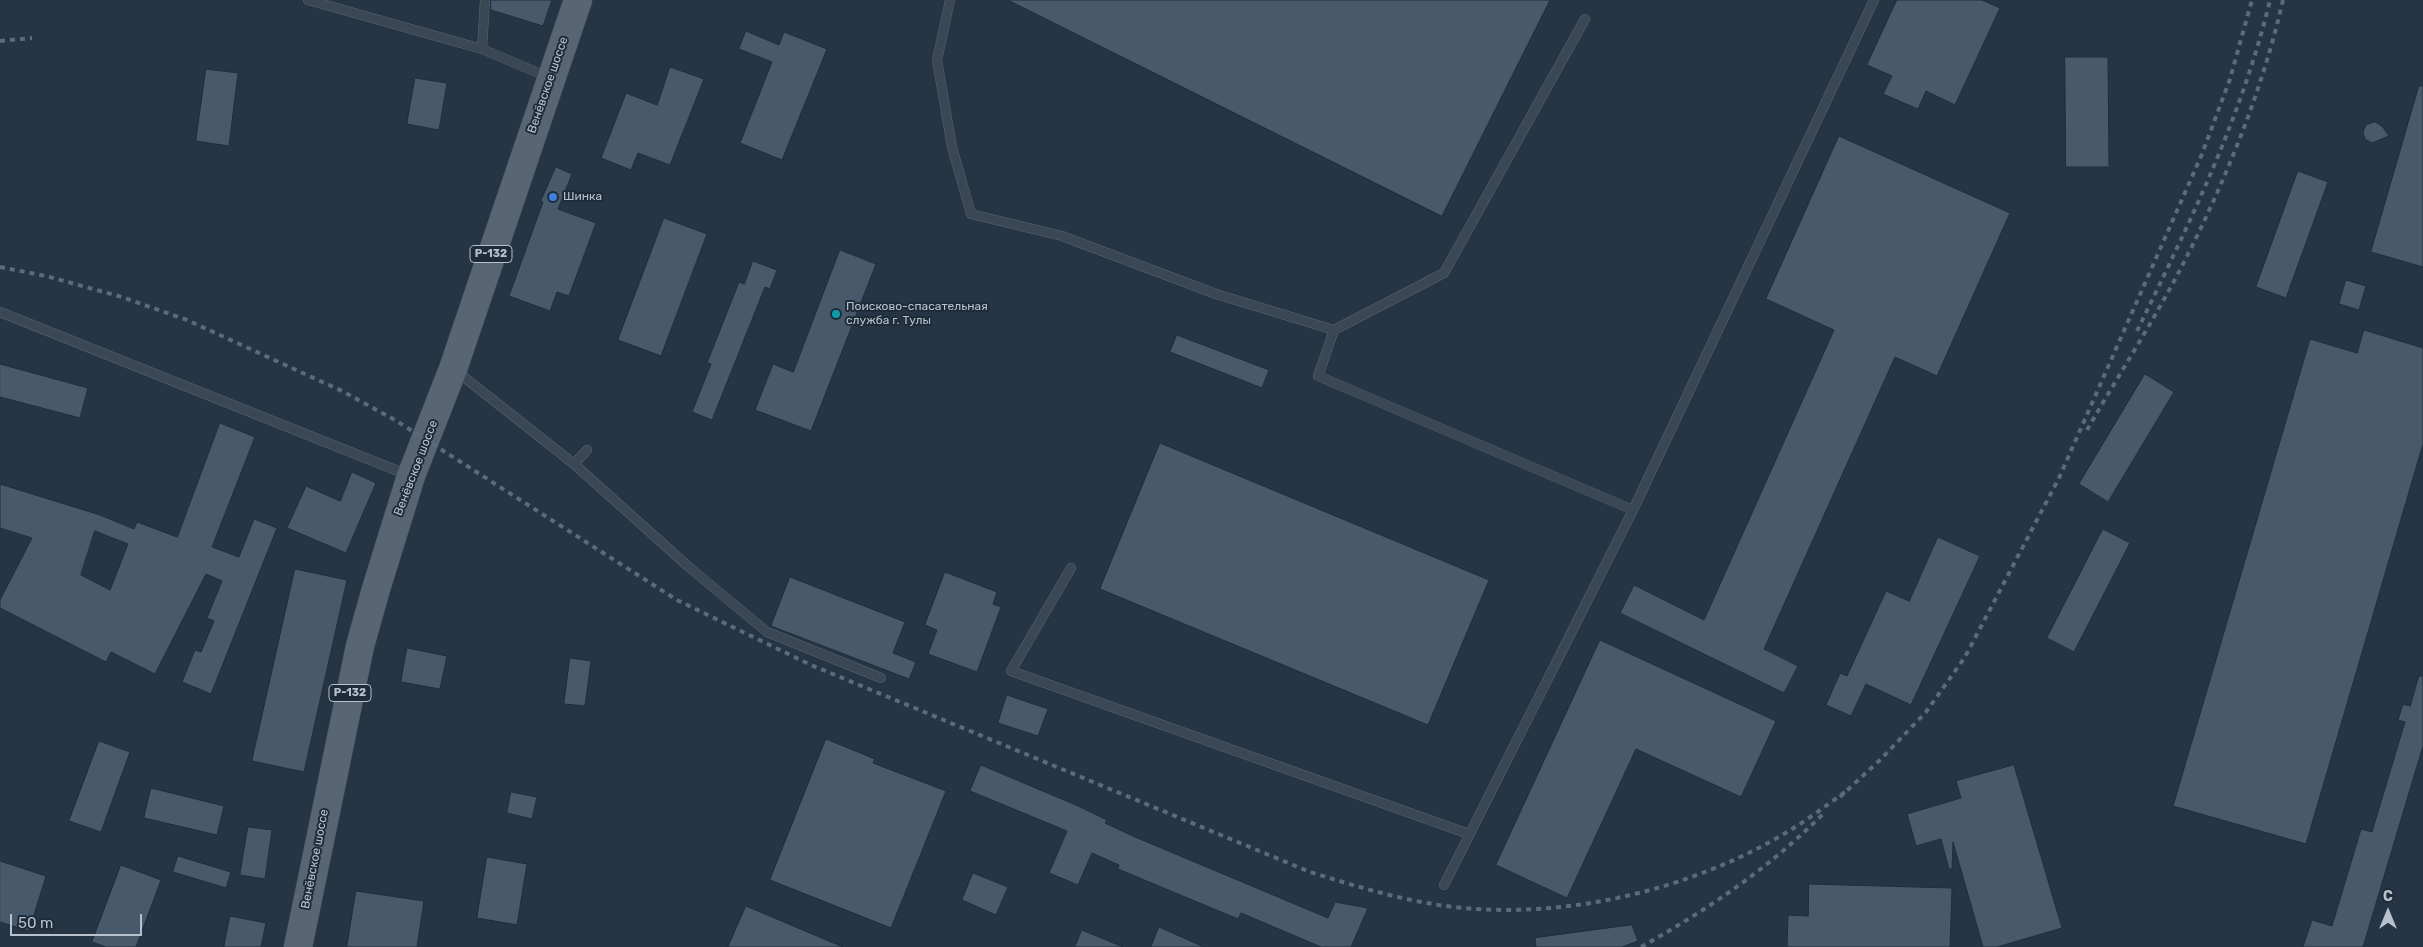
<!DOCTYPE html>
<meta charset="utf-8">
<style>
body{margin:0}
#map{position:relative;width:2423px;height:947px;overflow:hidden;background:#253545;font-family:Rubik,sans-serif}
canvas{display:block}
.north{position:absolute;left:2363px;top:887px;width:50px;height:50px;-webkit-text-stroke:4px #1e2c3a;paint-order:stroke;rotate:0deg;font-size:14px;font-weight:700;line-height:20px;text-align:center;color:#b7c2ce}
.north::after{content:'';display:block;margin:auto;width:18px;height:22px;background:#b7c2ce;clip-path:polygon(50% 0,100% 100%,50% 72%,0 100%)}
.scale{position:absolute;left:10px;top:914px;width:132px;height:22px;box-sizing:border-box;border:2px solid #b7c2ce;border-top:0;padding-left:6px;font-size:15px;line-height:18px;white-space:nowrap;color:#b7c2ce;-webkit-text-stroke:4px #1e2c3a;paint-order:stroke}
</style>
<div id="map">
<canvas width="2423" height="947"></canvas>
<div class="north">С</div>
<div class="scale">50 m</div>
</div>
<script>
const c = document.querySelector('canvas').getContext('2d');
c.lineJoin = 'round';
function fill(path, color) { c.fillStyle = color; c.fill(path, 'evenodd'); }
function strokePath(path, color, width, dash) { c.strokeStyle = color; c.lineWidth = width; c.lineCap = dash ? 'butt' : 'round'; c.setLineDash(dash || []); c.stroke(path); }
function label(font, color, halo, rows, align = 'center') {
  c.font = font + ' Rubik,sans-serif'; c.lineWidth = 4; c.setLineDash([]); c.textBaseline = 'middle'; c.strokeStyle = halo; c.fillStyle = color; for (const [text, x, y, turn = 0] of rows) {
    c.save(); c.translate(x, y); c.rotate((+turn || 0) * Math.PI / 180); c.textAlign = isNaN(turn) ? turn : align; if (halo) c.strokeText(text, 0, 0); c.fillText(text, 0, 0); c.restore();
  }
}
const building = new Path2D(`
 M491,0h61l-9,26 -52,-16z
 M1008,0h542l-108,216z
 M1897,0h85l18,8 -45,97 -29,-14 -8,18 -35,-15 9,-18 -25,-11z
 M746,31l33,14 5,-13 43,17 -45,111 -42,-17 32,-81 -33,-13z
 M2065,57h43l1,110h-43z
 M670,67l34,12 -34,86 -32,-12 -7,17 -30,-12 25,-65 31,12z
 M206,69l32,4 -9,73 -33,-5z
 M415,78l32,5 -8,47 -32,-6z
 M2419,86h4v181l-52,-15z
 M2375,122l7,4 7,10 -17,7 -7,-4 -2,-7 3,-7z
 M1839,136l171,77 -73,163 -42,-19 -131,292 34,17 -14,27 -164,-80 14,-28 70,35 130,-290 -68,-31z
 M556,167l16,7 -14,35 38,14 -27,73 -12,-4 -7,19 -41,-15 34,-94 -2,-1z
 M2298,171l30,11 -42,116 -30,-11z
 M664,218l43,16 -46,122 -43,-16z
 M840,250l36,14 -65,167 -56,-21 18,-46 20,8z
 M753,261l24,9 -7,19 -5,-2 -53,133 -20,-8 19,-48 -4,-1 32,-81 5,2z
 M2346,280l20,6 -7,24 -20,-6z
 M2364,330l59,18v96l-117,400 -133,-38 137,-467 47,14z
 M1177,335l92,35 -7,18 -92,-36z
 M0,364l88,24 -8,30 -80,-21z
 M2145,374l29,18 -66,110 -29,-18z
 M220,423l35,14 -43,110 27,10 15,-38 23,9 -66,166 -29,-12 13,-32 6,2 13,-31 -7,-3 15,-37 -16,-7 -51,100 -44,-22 -5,10 -106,-54v-8l32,-62 -32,-10v-44l100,31 34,14 3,-7 40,15zM95,531l33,13 -18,46 -29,-15z
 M1160,443l329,137 -61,145 -328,-136z
 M352,472l24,11 -30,70 -59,-25 19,-42 34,15z
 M2103,529l27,14 -56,109 -27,-14z
 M1938,537l42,19 -69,149 -45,-21 -15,32 -25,-11 14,-32 7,3 39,-85 23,10z
 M295,569l52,11 -43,192 -52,-11z
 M945,572l52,20 -4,12 8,3 -24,65 -49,-18 9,-24 -12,-5z
 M790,577l115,45 -12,31 23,9 -7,17 -138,-53z
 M1600,640l176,81 -35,76 -105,-48 -69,149 -71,-33z
 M407,648l40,8 -7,33 -39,-7z
 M570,658l21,3 -6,45 -21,-2z
 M2419,676h4v70l-60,201h-60l9,-27 20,6 29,-97 11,3 33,-110 -7,-2 5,-16 7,2z
 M1007,695l41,14 -10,27 -40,-13z
 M826,739l49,20 -2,4 73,28 -55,137 -121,-48z
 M99,741l31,11 -29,80 -32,-11z
 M981,765l95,40 31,15 -2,3 30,14 193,81 7,-16 33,6 -17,39h-30l-80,-34 -3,6 -120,-50 1,-4 -27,-12 -14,32 -29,-12 18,-42 -97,-40z
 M2014,765l48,163 -65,19h-14l-30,-105 -1,27h-3l-8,-30 -25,7 -9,-32 54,-16 -5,-17z
 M151,788l73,18 -7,29 -73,-17z
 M511,792l26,5 -5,22 -25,-6z
 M248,827l24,3 -7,49 -25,-4z
 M178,856l53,16 -5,16 -53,-16z
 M487,857l40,7 -10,61 -40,-7z
 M0,861l46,15 -17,55 -29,-9z
 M121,865l40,15 -25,67h-30l-14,-5z
 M973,873l35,14 -12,28 -34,-15z
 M1809,884l143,4 -2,59h-163l1,-32 20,1z
 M356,891l68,10 -7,46h-70z
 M746,906l97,41h-115z
 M230,916l36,7 -5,24h-37z
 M1632,925l6,16 -16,6h-86l-1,-9z
 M1159,927l45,20h-53z
 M1082,930l41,17h-48z`);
fill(building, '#48596b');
strokePath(building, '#202e3c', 1);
const lane = new Path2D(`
 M308,0l174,49 66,28
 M950,0l-13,60 15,87 19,67 91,22 154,58 118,36 -16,46 315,134 241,-510
 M482,49l3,-49
 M0,312l408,163
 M1334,330l110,-57 141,-254
 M455,370l119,94 116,104 77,64 114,46
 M574,464l13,-14
 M1071,568l-60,103 458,163
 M1444,885l189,-375`);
const primary = new Path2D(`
 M298,947l62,-301 16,-57 35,-113 42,-107 125,-369`);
strokePath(lane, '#586572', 10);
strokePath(primary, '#43505e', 29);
strokePath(lane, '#3a4754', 9);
strokePath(primary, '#586674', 28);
strokePath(new Path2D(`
 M0,41l32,-3
 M0,267l46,9 76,21 65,23 155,71 53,29 282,180 134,65 499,207c39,12 77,24 117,31 120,22 262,-10 365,-74 18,-11 35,-24 53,-37
 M2137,331c52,-107 105,-214 133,-331
 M2087,430c31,-54 66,-108 95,-164 43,-84 80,-174 101,-266
 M1840,797l41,-38 45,-47 39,-55 94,-179 143,-324 28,-75 22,-79
 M1641,947c69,-39 127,-78 183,-134`), '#5b6b7b', 4, [5, 5]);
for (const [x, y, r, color] of [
 [553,197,5,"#3f7fe0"],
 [836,314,5,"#0f9aa8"]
]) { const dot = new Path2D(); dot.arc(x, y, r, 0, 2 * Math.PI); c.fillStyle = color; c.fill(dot); strokePath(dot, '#1e2c3a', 2); }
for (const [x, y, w] of [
 [491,254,42],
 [350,693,42]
]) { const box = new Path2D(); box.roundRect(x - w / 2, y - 8.5, w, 17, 4); c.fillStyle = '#1e2c3a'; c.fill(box); strokePath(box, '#b7c2ce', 1); }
label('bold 11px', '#b7c2ce', null, [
 ["Р-132",491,254],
 ["Р-132",350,693]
]);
label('12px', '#b7c2ce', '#1e2c3a', [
 ["Венёвское шоссе",548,85,-71],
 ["Венёвское шоссе",416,468,-69],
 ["Венёвское шоссе",315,859,-79]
]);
label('12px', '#b7c2ce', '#1e2c3a', [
 ["Шинка",563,197],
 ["Поисково-спасательная",846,307],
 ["служба г. Тулы",846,321]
], 'left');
</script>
